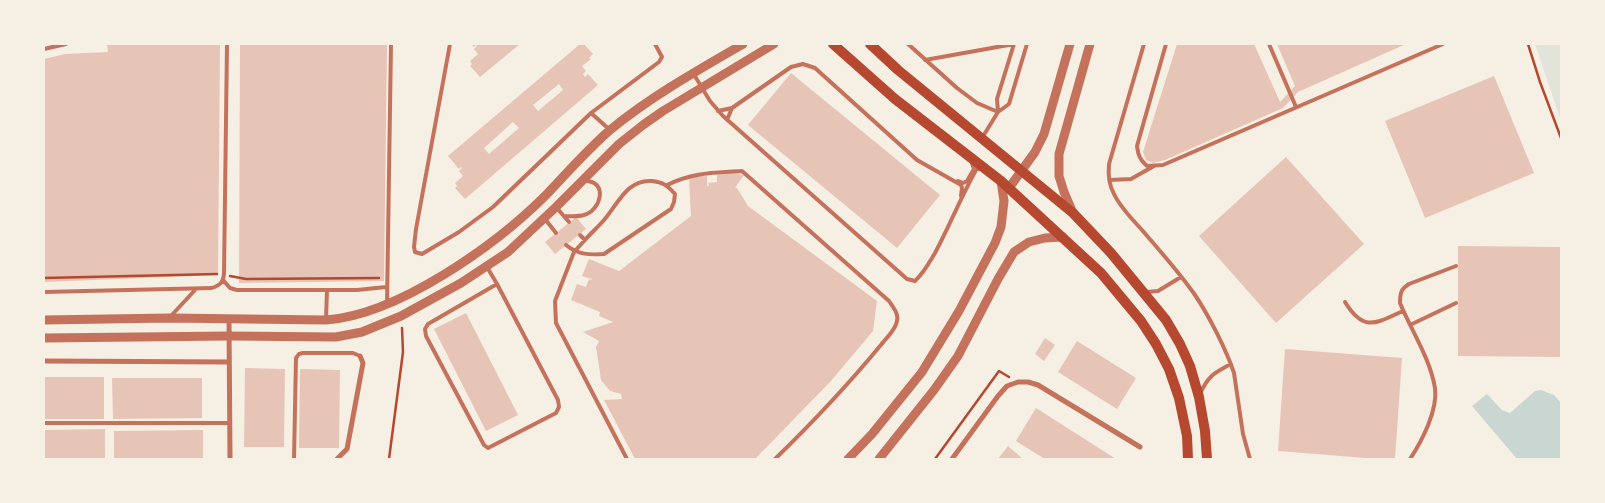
<!DOCTYPE html>
<style>
body{margin:0}
#map{position:relative;width:1605px;height:503px;overflow:hidden;background:#f6efe4;font-family:Poppins,sans-serif}
canvas{display:block}
.frame{position:absolute;inset:0;border:45px solid #f6efe4;pointer-events:none}
</style>
<div id="map">
<canvas width="1605" height="503"></canvas>
<div class="frame"></div>
</div>
<script>
const c = document.querySelector('canvas').getContext('2d');
c.lineJoin = 'round';
function fill(path, color) { c.fillStyle = color; c.fill(path, 'evenodd'); }
function strokePath(path, color, width, dash) { c.strokeStyle = color; c.lineWidth = width; c.lineCap = dash ? 'butt' : 'round'; c.setLineDash(dash || []); c.stroke(path); }
fill(new Path2D(`
 M1535,44h26v77z`), '#e2e4dc');
fill(new Path2D(`
 M1541,390l13,5 7,8v56h-44l-45,-53 15,-12 15,16 8,3 25,-22z`), '#c9d6d2');
fill(new Path2D(`
 M107,44h113l-2,231 -174,7v-223l21,-5 43,-2z
 M240,44h147l-3,237 -145,2z
 M471,44h49l-40,33 -10,-11 2,-2 -2,-3 8,-7 -4,-5 3,-3 -1,-1 -2,2z
 M580,44h4l9,10 -4,4 2,1 -9,7 4,5 -3,3 2,3 3,-3 10,11 -133,114 -10,-11 2,-2 -2,-3 8,-7 -4,-5 3,-3 -1,-1 -2,2 -11,-13zM559,84l4,6 -25,21 -5,-6zM513,122l6,6 -30,26 -5,-6z
 M1177,44h77l26,58 15,-16 -18,-42h129l-108,48 -15,16 -118,52 -12,3 -7,-3 -3,-8z
 M791,73l149,122 -43,53 -149,-123z
 M1494,76l40,97 -109,45 -40,-97z
 M1286,157l78,87 -88,79 -77,-87z
 M717,173h17l10,2 -9,13h2l11,18 129,95 -4,30 -42,50 -76,78h-120l-31,-59 18,-1 -1,-5 -11,-3 -9,-11 -4,-27 -1,-6 3,-6 -16,-9 30,-10 -14,-6 1,-4 -29,-12 6,-16 9,3 3,-8 2,1 1,-1 -10,-3 7,-17 30,12 72,-55 -2,-39 18,-1v10h2l-1,-3 9,-1z
 M576,217l10,12 -31,25 -10,-12z
 M1458,246l103,1v110l-103,-1z
 M466,313l52,102 -32,16 -52,-102z
 M1045,338l10,7 -11,16 -9,-7z
 M1077,341l59,37 -19,31 -59,-37z
 M1285,349l117,9 -7,101h-17l-100,-8z
 M245,368l40,1 -1,78h-40z
 M300,369l40,1 -1,78h-40z
 M44,377h60v42h-60z
 M112,378h90v40l-89,1z
 M1036,408l80,51h-71l-29,-18z
 M105,429v30h-61v-29z
 M203,430v29h-89v-28z
 M1008,446l15,13h-25z`), '#e6c5b7');
strokePath(new Path2D(`
 M1528,44l12,38 21,56
 M230,276l16,3 133,-1
 M44,278l173,-4
 M389,459l14,-107 -1,-24
 M935,459l64,-88 10,6`), '#b5482f', 2.5);
strokePath(new Path2D(`
 M450,44l-34,185 -2,18 1,5 7,2 37,-22 34,-25 98,-94 68,-51 3,-5 -7,-13
 M908,44l49,44 20,15 21,9
 M1144,44l-35,120c-1,10 0,21 5,30 6,13 18,25 28,36 18,21 37,42 53,65 14,21 31,54 39,78l9,61 7,25
 M1166,44l-29,102c1,9 3,14 10,20l16,-1 280,-121
 M1269,44l27,63
 M44,49l22,-5
 M925,60l89,-16
 M693,73l17,28 13,15 184,163 8,2c9,-8 14,-18 20,-28 15,-28 26,-56 41,-83l5,-2
 M718,111l14,-3 59,-41 12,-3 12,4 102,92 44,25 1,3 -1,8
 M998,112l-1,-13 17,-55
 M591,113l19,17
 M727,120l5,-12
 M982,138l16,-26 11,-8 18,-60
 M1110,180l21,-1 23,-13
 M958,181l5,2 4,-2 7,-12 -2,-6
 M667,185c27,-13 46,-12 75,-14l147,130c4,6 10,13 8,20 -1,9 -12,18 -17,25 -33,40 -68,77 -105,113
 M556,207l13,15
 M564,216c7,0 14,1 20,-1 17,-4 25,-35 0,-34
 M545,219l11,14
 M585,240l-11,12 -19,49 1,22 71,136
 M566,245c12,10 24,10 38,9l67,-45 3,-7 1,-8c-7,-8 -12,-12 -23,-13 -25,-2 -34,23 -48,39 -6,7 -13,13 -19,20l-5,-5
 M487,267l10,17 61,116 1,7 -3,6 -68,35 -4,-3 -58,-109 -1,-7 3,-5 69,-40
 M223,280l7,8 7,2h120l29,-3
 M44,292l168,-4c8,-3 11,-5 12,-14l3,-230
 M1146,292l12,-1 23,-14
 M1345,302c19,31 31,21 58,9
 M387,304l4,-260
 M170,317l26,-28
 M326,320l1,-30
 M1410,325l46,-22
 M1200,394c8,-18 14,-21 31,-30
 M44,423h186
 M294,459l2,-101 3,-4 4,-1h50l7,3
 M1410,459c12,-18 28,-49 25,-71 -5,-30 -24,-58 -35,-85 0,-10 1,-14 9,-19l47,-18`), '#c5725c', 4);
strokePath(new Path2D(`
 M229,320l1,139
 M44,361l185,1
 M337,459l10,-10 16,-86 -3,-7
 M952,459l46,-63 9,-10 11,-4h10l10,3 102,62`), '#c5725c', 5);
strokePath(new Path2D(`
 M1009,188l26,-36 9,-18 26,-90
 M1073,213l-9,-21 -5,-16v-22l31,-110
 M44,320l125,-2 157,2c72,-5 170,-75 220,-125 21,-22 41,-45 64,-65 40,-33 88,-60 133,-86
 M44,338l185,-2 107,1 26,-5 39,-16 60,-33 47,-31 48,-45 63,-63 24,-19 20,-14 111,-67
 M848,459l24,-25 50,-62 37,-61 36,-68 6,-16 3,-26 -3,-20
 M879,459l55,-69 24,-34 40,-77 16,-27 15,-10 16,-4 18,-1`), '#c5725c', 9);
strokePath(new Path2D(`
 M833,44l62,55 106,82 100,92 40,48 15,23 13,25 10,29 8,38 1,23
 M870,44l28,26 175,143 38,40 55,67 14,24 10,22 9,31 6,34 2,28`), '#b5482f', 10);
</script>
